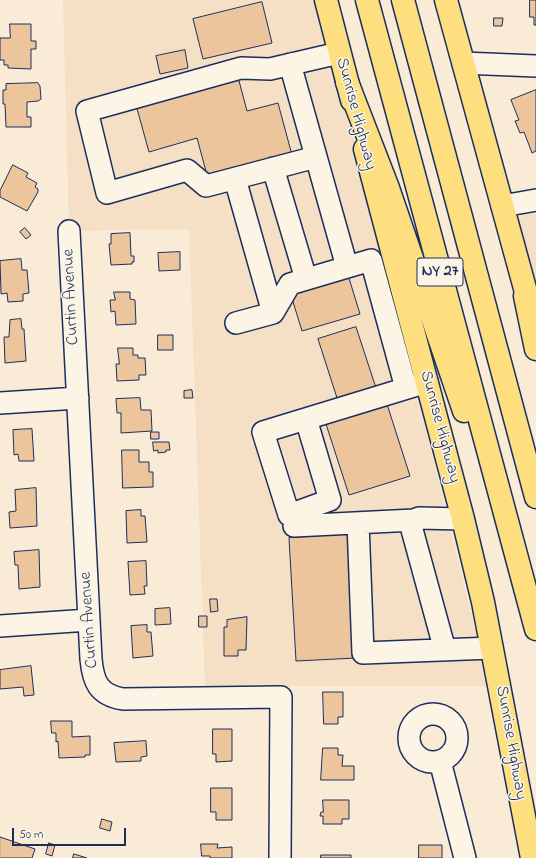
<!DOCTYPE html>
<style>
body{margin:0}
#map{position:relative;width:536px;height:858px;overflow:hidden;background:#f9ebd6;font-family:"Indie Flower",sans-serif}
canvas{display:block}
.scale{position:absolute;left:12px;top:828px;width:114px;height:18px;box-sizing:border-box;border:2px solid #1b2f5e;border-top:0;padding-left:5px;font-size:12px;line-height:14px;white-space:nowrap;color:#1b2f5e;-webkit-text-stroke:3px #fcf5e5;paint-order:stroke}
</style>
<div id="map">
<canvas width="536" height="858"></canvas>
<div class="scale">50 m</div>
</div>
<script>
const c = document.querySelector('canvas').getContext('2d');
c.lineJoin = 'round';
function fill(path, color) { c.fillStyle = color; c.fill(path, 'evenodd'); }
function strokePath(path, color, width, dash) { c.strokeStyle = color; c.lineWidth = width; c.lineCap = dash ? 'butt' : 'round'; c.setLineDash(dash || []); c.stroke(path); }
function label(font, color, halo, rows, align = 'center') {
  c.font = font + ' "Indie Flower",sans-serif'; c.lineWidth = 3; c.setLineDash([]); c.textBaseline = 'middle'; c.strokeStyle = halo; c.fillStyle = color; for (const [text, x, y, turn = 0] of rows) {
    c.save(); c.translate(x, y); c.rotate((+turn || 0) * Math.PI / 180); c.textAlign = isNaN(turn) ? turn : align; if (halo) c.strokeText(text, 0, 0); c.fillText(text, 0, 0); c.restore();
  }
}
fill(new Path2D(`
 M63,0h257l169,686h-284l-16,-457 -120,2z
 M515,213l21,1v80z`), '#f5e0c5');
const building = new Path2D(`
 M530,0h6v25h-2v-8h-4z
 M262,2l10,41 -69,16 -10,-40z
 M494,18h9l-1,8h-8z
 M10,24h21v17h5v8h-5v20l-23,-1v-3h-4v-5h-4v-22h10z
 M185,50l3,18 -28,6 -4,-18z
 M238,77l9,34 31,-8 14,52 -33,9v-3l-52,14 -10,-37 -48,14 -13,-47z
 M38,83l2,3 1,13 -3,2 -11,1v15h4v10h-25l-1,-23h-2v-14h3v-6z
 M536,90v61l-4,2 -8,-21 -4,1 -5,-12 4,-1 -8,-20z
 M13,165l15,8 -2,4 11,6 -2,4 3,2v3l-11,19 -27,-14v-6z
 M25,228l6,7 -5,4 -6,-7z
 M130,233l1,23h3v6h-2v2l-21,1 -2,-21h2v-10z
 M180,252v18l-21,1 -1,-18z
 M21,259l1,11h5l2,23 -6,1v7l-15,1 -1,-9 -6,1 -1,-33z
 M348,275l12,39 -58,17 -12,-39z
 M114,292h16v7l5,1 1,24 -20,1 -1,-14 -4,1 -1,-12h5z
 M21,319l1,10h2l2,32 -21,2 -1,-26h5l1,-17z
 M356,327l20,61 -38,13 -20,-62z
 M158,335h15v15h-15z
 M118,348h15v7h5v3h7l1,17h-7v5l-22,1 -1,-17h3z
 M192,390l1,8h-9v-7z
 M140,398l1,12h10l1,21 -31,2v-20h-4l-1,-14z
 M386,401l24,75 -61,19 -24,-74z
 M32,429l2,32h-15l-1,-7 -4,1 -1,-25z
 M151,432h8v7h-8z
 M153,442h16l1,8h-4v2l-8,1v-3l-4,1z
 M122,450h17v12h10v10h4v15l-30,1z
 M36,488l1,38 -27,2 -1,-16 7,-1 -1,-21z
 M141,510v6h4l2,26 -20,1 -1,-32z
 M348,534l8,124 -60,3 -7,-123z
 M39,550l1,37 -21,2 -1,-24h-3l-1,-13z
 M146,561l1,25h-3l1,8 -15,1 -2,-33z
 M210,599h7l1,12 -7,1z
 M170,608l1,16 -16,1v-16z
 M199,616h8v11h-8z
 M247,617l-1,33h-8v6h-14v-29h3v-7z
 M147,625v7h4l2,24 -20,2 -2,-32z
 M31,666l3,29 -10,1 -1,-9 -23,2v-19z
 M323,692h20v25h-5v7h-14z
 M51,721h21v16l18,-1v19h-5v2l-26,1 -1,-17 -2,1v-9h-4z
 M213,729h19v32l-16,1v-8h-3z
 M146,741l1,15 -6,1v4l-25,1 -2,-19z
 M323,748h15v7h5l-1,11h12v14h-33z
 M211,788h21v32h-16v-8h-5z
 M323,800h26v19h-7v5h-19v-8h-3l1,-4h2z
 M102,819l10,3 -2,9 -10,-3z
 M0,837l35,12 -3,9h-32z
 M49,843l6,2 -3,11 -6,-2z
 M201,844h17l-1,4 15,-1v11h-22v-2h-8z
 M419,845h23v13h-23z
 M74,854l13,4h-14z
 M321,855h30v3h-30z`);
fill(building, '#ecc59c');
strokePath(building, '#1b2f5e', 1);
const minor = new Path2D(`
 M463,63l73,3
 M290,64l57,203
 M316,157l-110,29 -19,-16 -80,23 -20,-82 154,-43 29,1 69,-16
 M273,168l33,111
 M235,179l38,134
 M502,206l34,-6
 M69,231l22,428c2,22 7,36 32,40l158,-2 -1,161
 M236,323l37,-10 17,-29 81,-24 35,128
 M0,403l78,-5
 M306,419l24,81 -41,15 -26,-83 164,-50
 M358,523l5,130 129,-5
 M294,526l120,-6
 M0,626l89,-6
 M447,648l-4,-5 -32,-117 3,-6 5,-2 44,1
 M409 738a24 24 0 1 1 48 0a24 24 0 1 1-48 0Z
 M440,761l25,97`);
const major = new Path2D(`
 M326,0l26,100
 M446,0l86,314
 M365,149l98,370 20,83 49,256`);
const highway = new Path2D(`
 M367,0l169,629
 M403,0l133,497
 M347,82l41,106 76,223
 M525,296l11,53`);
strokePath(minor, '#1b2f5e', 24);
strokePath(major, '#1b2f5e', 25);
strokePath(highway, '#1b2f5e', 25);
strokePath(minor, '#fcf5e5', 21);
strokePath(major, '#fddf80', 22);
strokePath(highway, '#fddf80', 22);
for (const [x, y, w] of [
 [440,272,46]
]) { const box = new Path2D(); box.roundRect(x - w / 2, y - 14, w, 28, 3); c.fillStyle = '#fcf5e5'; c.fill(box); strokePath(box, '#1b2f5e', 1); }
label('bold 16px', '#1b2f5e', null, [
 ["NY 27",440,272]
]);
label('17px', '#1b2f5e', '#fcf5e5', [
 ["Sunrise Highway",355,114,75],
 ["Curtin Avenue",72,297,-93],
 ["Sunrise Highway",439,427,75],
 ["Curtin Avenue",90,620,-94],
 ["Sunrise Highway",510,743,80]
]);
</script>
